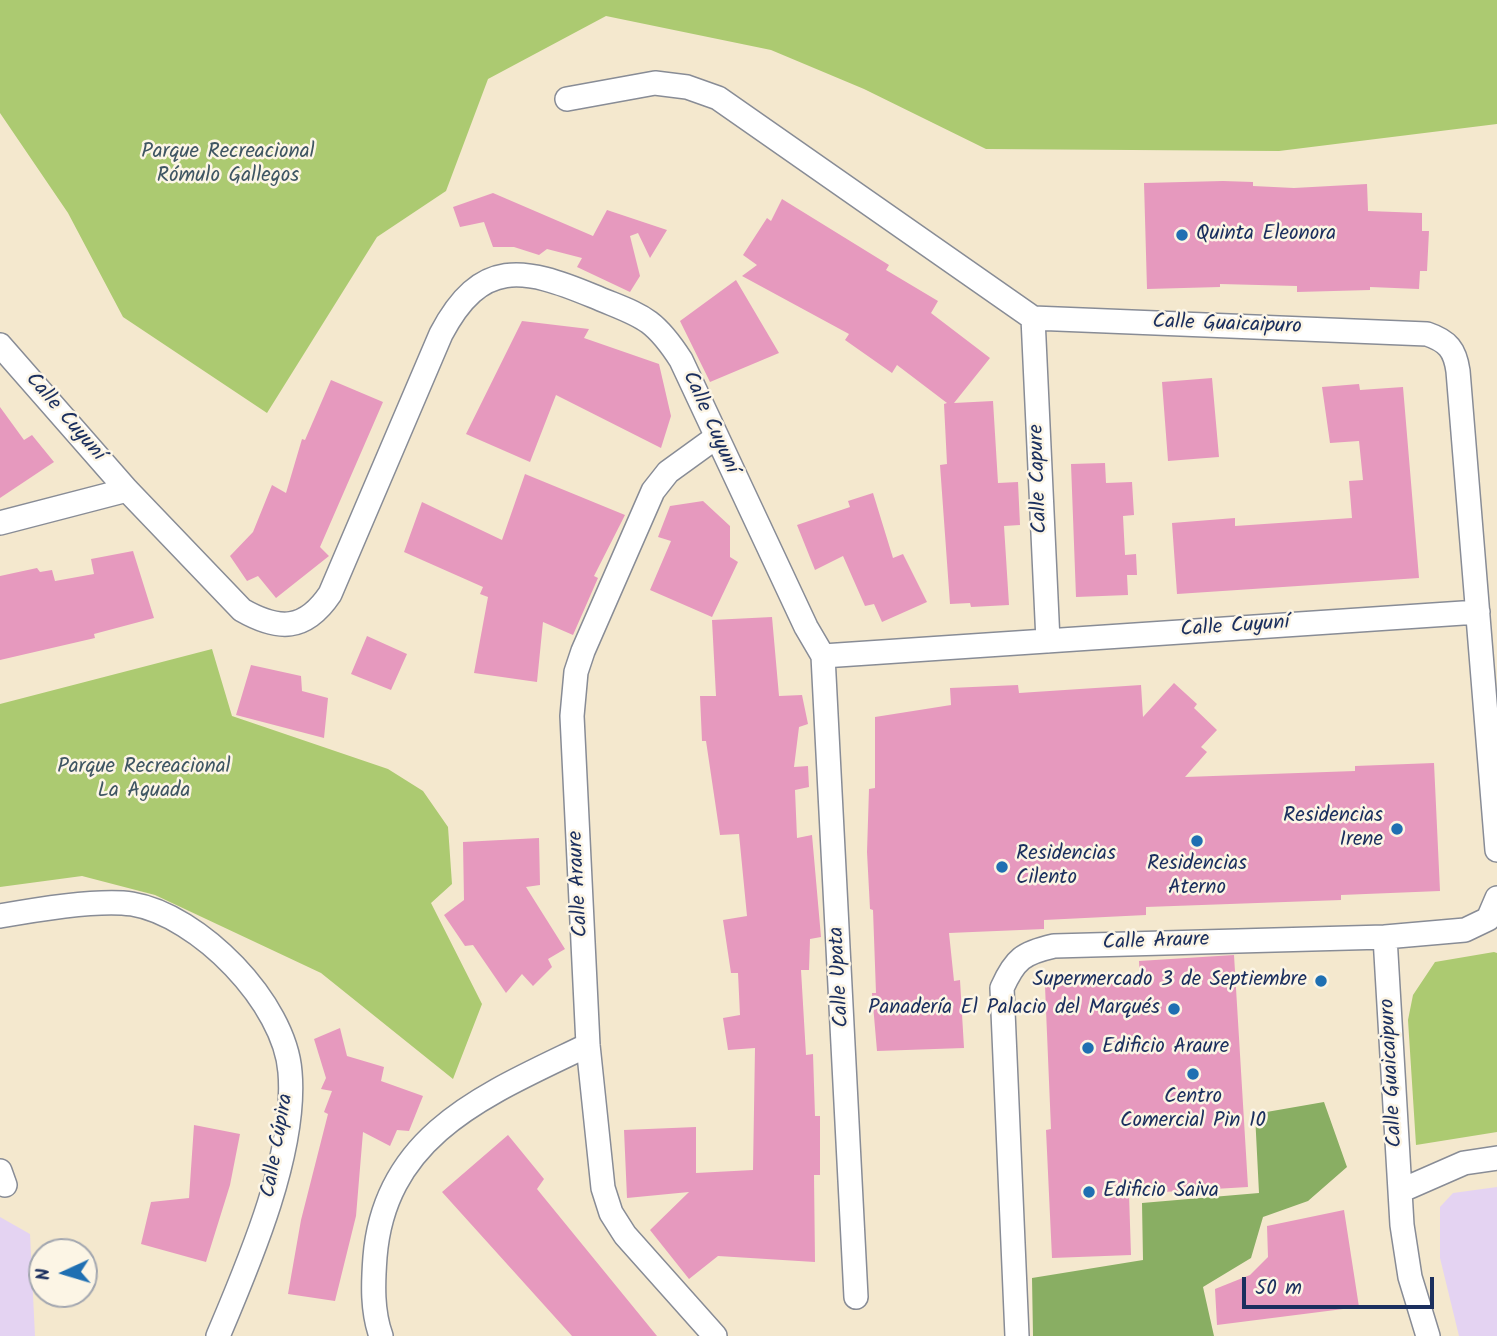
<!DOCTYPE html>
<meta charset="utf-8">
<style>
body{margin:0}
#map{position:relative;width:1497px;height:1336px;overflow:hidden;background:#f4e8ce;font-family:Kalam,sans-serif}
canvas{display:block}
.north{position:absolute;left:28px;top:1238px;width:70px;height:70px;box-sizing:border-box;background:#fcf5e5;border:2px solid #a2a6af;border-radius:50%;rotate:266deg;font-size:19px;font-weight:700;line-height:28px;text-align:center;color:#1b2f5e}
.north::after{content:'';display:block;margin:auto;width:24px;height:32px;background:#1f6fb2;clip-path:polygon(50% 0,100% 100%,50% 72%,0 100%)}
.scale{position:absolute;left:1242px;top:1277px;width:192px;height:32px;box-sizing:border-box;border:4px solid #1b2f5e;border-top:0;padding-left:9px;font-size:21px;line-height:24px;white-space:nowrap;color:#1b2f5e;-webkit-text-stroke:5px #fcf5e5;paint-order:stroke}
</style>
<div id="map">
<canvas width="1497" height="1336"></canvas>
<div class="north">N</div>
<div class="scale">50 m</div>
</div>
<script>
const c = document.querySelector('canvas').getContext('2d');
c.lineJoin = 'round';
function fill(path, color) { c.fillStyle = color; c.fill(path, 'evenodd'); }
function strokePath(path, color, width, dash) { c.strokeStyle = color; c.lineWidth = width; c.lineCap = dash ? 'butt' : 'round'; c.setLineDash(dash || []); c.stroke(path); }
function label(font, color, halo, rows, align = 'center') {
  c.font = font + ' Kalam,sans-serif'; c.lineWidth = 5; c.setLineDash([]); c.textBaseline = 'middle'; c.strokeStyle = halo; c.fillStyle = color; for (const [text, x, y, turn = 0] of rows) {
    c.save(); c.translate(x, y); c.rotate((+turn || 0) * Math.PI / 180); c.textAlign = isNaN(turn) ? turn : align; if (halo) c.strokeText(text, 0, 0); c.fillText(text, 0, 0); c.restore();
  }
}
fill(new Path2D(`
 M1497,1187v149h-38l-19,-78v-51l13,-14z
 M0,1217l30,17 5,102h-35z`), '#e4d3f2');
fill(new Path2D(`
 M0,0h1497v124l-218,27 -293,-2 -122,-60 -93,-39 -165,-34 -118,63 -42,112 -69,46 -110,176 -144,-96 -55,-104 -68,-100z
 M212,649l20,67 156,53 35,22 25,36 4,57 -21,19 51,101 -29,75 -132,-106 -166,-78 -73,-19 -82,11v-183z
 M1494,952l3,1v179l-81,13 -8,-125 5,-25 22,-33z`), '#acca71');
fill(new Path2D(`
 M1324,1102l23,65 -39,34 -45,16 -12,41 -48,29 11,49h-181l-1,-58 111,-18 -1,-57 117,-10 -4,-79z`), '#89ae63');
fill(new Path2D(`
 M1223,181l30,1v4l41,2 73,-4 1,27 54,2v18h7l-2,40h-7l-1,18 -49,-2v3l-73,2v-6l-77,-2v3l-73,2 -3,-106z
 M493,193l100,43 14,-26 60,20 -17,28 -12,-25 -8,3 10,40 -10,16 -53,-25 5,-9 -35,-9 -8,6 -25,-8h-21l-9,-25 -24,5 -7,-20z
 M782,199l107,66 -3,5 52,31 -7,12 59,45 -36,45 39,-2 5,82 20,-1 2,43 -16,1 5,79 -38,2 -1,-4 -20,1 -10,-139 7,-1 -3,-60 3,-1 -50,-38 -5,8 -47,-33 4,-6 -107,-58 15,-11 -14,-10 24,-37 4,3z
 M736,280l43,73 -69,29 -30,-61z
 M522,321l67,8 -5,9 75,26 12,52 -10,32 -105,-53 -26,67 -64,-28z
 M1212,378l7,79 -51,4 -6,-79z
 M331,380l52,22 -63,145 9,9 -53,42 -18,-22 -11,5 -17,-25 23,-24 19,-47 14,8 16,-54 3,1z
 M1359,384l1,6 43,-3 16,191 -242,16 -5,-71 63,-5v8l117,-8 -3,-37 14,-1 -4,-39 -29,2 -8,-56z
 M0,407l24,33 8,-5 22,27 -54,36z
 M1105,463l1,20 26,-1 2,33 -11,1 2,39 11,-1 1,21h-10l1,20 -52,2 -5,-133z
 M525,474l100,41 -31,61 4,2 -25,57 -30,-13 -6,60 -63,-9 14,-76 -8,-3 3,-7 -79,-35 18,-50 80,38z
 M873,493l20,65 10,-4 24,48 -45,20 -8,-18 -9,2 -22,-50 -28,14 -18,-45 53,-18 -2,-6z
 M703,501l27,25v31l8,5 -26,55 -62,-27 21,-49 -13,-4 12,-31z
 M133,551l21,67 -60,16 1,4 -95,22v-84l37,-8 3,4 12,-2 3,11 39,-7 -3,-15z
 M772,617l7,79 23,-1 6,29 -9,3 -5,40 14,-1 1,21 -14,3 2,48 15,-3 9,102 -11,2 -1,31h-8l5,85 7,-1 2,62h5v59h-6l1,87 -97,-6 -29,23 -39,-49 39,-38 -62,6 -3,-68 72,-3v46l57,-3 2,-122 -27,2 -5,-32 17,-3 -2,-42h-7l-8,-53 24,-4 -8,-82 -19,1 -14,-94h-4l-2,-45h16l-4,-76z
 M367,636l40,18 -16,36 -40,-16z
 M251,665l50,11 1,15 26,7 -4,40 -88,-23z
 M1174,683l23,21 -3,4 23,22 -16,17 6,5 -22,25 170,-6v-5l79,-3 6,128 -99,4v5l-195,7v8l-102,5v9l-95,4 5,48 6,-1 4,68 -87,3 -5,-58h4l-3,-83 -3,-1 -3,-57 2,-63 6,-1v-71l76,-12 -1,-17 68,-3 1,8 122,-8 2,32z
 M539,838l1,47 -14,2 39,62 -17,10 4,8 -19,19 -11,-12 -16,19 -33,-48 -8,1 -21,-31 20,-15 -1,-58z
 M1234,955l14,232 -119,7 2,61 -79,3 -6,-128 5,-1 -6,-143 95,-4 -1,-21z
 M340,1028l7,28 37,11 -3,14 42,15 -14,35 -12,-1 -7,16 -27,-14 -7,84 -21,85 -47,-7 13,-74 27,-106 -4,-2 8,-21 -11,-2 5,-11 -12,-39z
 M194,1125l46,9 -10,51 -24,77 -65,-18 10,-42 38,-4z
 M508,1135l36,44 -7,10 120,147h-85l-130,-144z
 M1344,1210l15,97 -142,18 -2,-36 35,-14 18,-18 -1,-31z`), '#e699be');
const street = new Path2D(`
 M567,99l88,-16 32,4 31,11 315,220 394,16c21,7 28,16 31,37l39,479
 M1033,318l15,323
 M0,345l127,145 115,120c37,21 63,21 88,-16l111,-260c40,-76 82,-67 152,-38 47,20 59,19 88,64l125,267 17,29 33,641
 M0,523l127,-33
 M823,656l655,-44
 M0,916c33,-6 100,-17 132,-12 67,11 153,99 158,168 7,80 -41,191 -72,264
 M0,1171l5,14
 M1400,1191l64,-28 33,-5
 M381,1336c-9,-25 -8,-52 -6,-79 10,-125 115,-164 213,-212
 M715,1336l-90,-101 -14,-22 -8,-25 -15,-143 -16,-329 4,-44 7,-21 70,-160 15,-19 47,-34
 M1017,1336l-15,-348c13,-29 21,-35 52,-42l331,-9
 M1428,1336l-18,-59 -8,-52 -17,-288 80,-7 23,-11 9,-21`);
strokePath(street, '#888c96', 26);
strokePath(street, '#fff', 23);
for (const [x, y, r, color] of [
 [1182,235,7,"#1f6fb2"],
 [1397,829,7,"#1f6fb2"],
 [1197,841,7,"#1f6fb2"],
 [1002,867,7,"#1f6fb2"],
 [1321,981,7,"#1f6fb2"],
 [1174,1009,7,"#1f6fb2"],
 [1088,1048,7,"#1f6fb2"],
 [1193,1074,7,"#1f6fb2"],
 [1089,1192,7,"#1f6fb2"]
]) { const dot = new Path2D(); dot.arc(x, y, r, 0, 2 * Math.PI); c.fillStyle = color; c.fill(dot); strokePath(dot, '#fcf5e5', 2.5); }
label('21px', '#3f5663', '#fcf5e5', [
 ["Parque Recreacional",228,153],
 ["Rómulo Gallegos",228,177],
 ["Parque Recreacional",144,768],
 ["La Aguada",144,792]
]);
label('21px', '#1b2f5e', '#fcf5e5', [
 ["Quinta Eleonora",1196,235],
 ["Residencias",1383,817,"right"],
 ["Irene",1383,841,"right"],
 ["Residencias",1016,855],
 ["Cilento",1016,879],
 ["Residencias",1197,865,"center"],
 ["Aterno",1197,889,"center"],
 ["Supermercado 3 de Septiembre",1307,981,"right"],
 ["Panadería El Palacio del Marqués",1160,1009,"right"],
 ["Edificio Araure",1102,1048],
 ["Centro",1193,1098,"center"],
 ["Comercial Pin 10",1193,1122,"center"],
 ["Edificio Saiva",1103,1192]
], 'left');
label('21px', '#1b2f5e', '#fcf5e5', [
 ["Calle Guaicaipuro",1227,326,2],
 ["Calle Cuyuní",64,418,49],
 ["Calle Cuyuní",709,423,66],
 ["Calle Capure",1040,479,-92],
 ["Calle Cuyuní",1235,628,-4],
 ["Calle Araure",580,884,-93],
 ["Calle Araure",1156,943,-2],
 ["Calle Upata",841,977,-93],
 ["Calle Guaicaipuro",1393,1073,-93],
 ["Calle Cúpira",279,1146,-80]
]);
</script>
